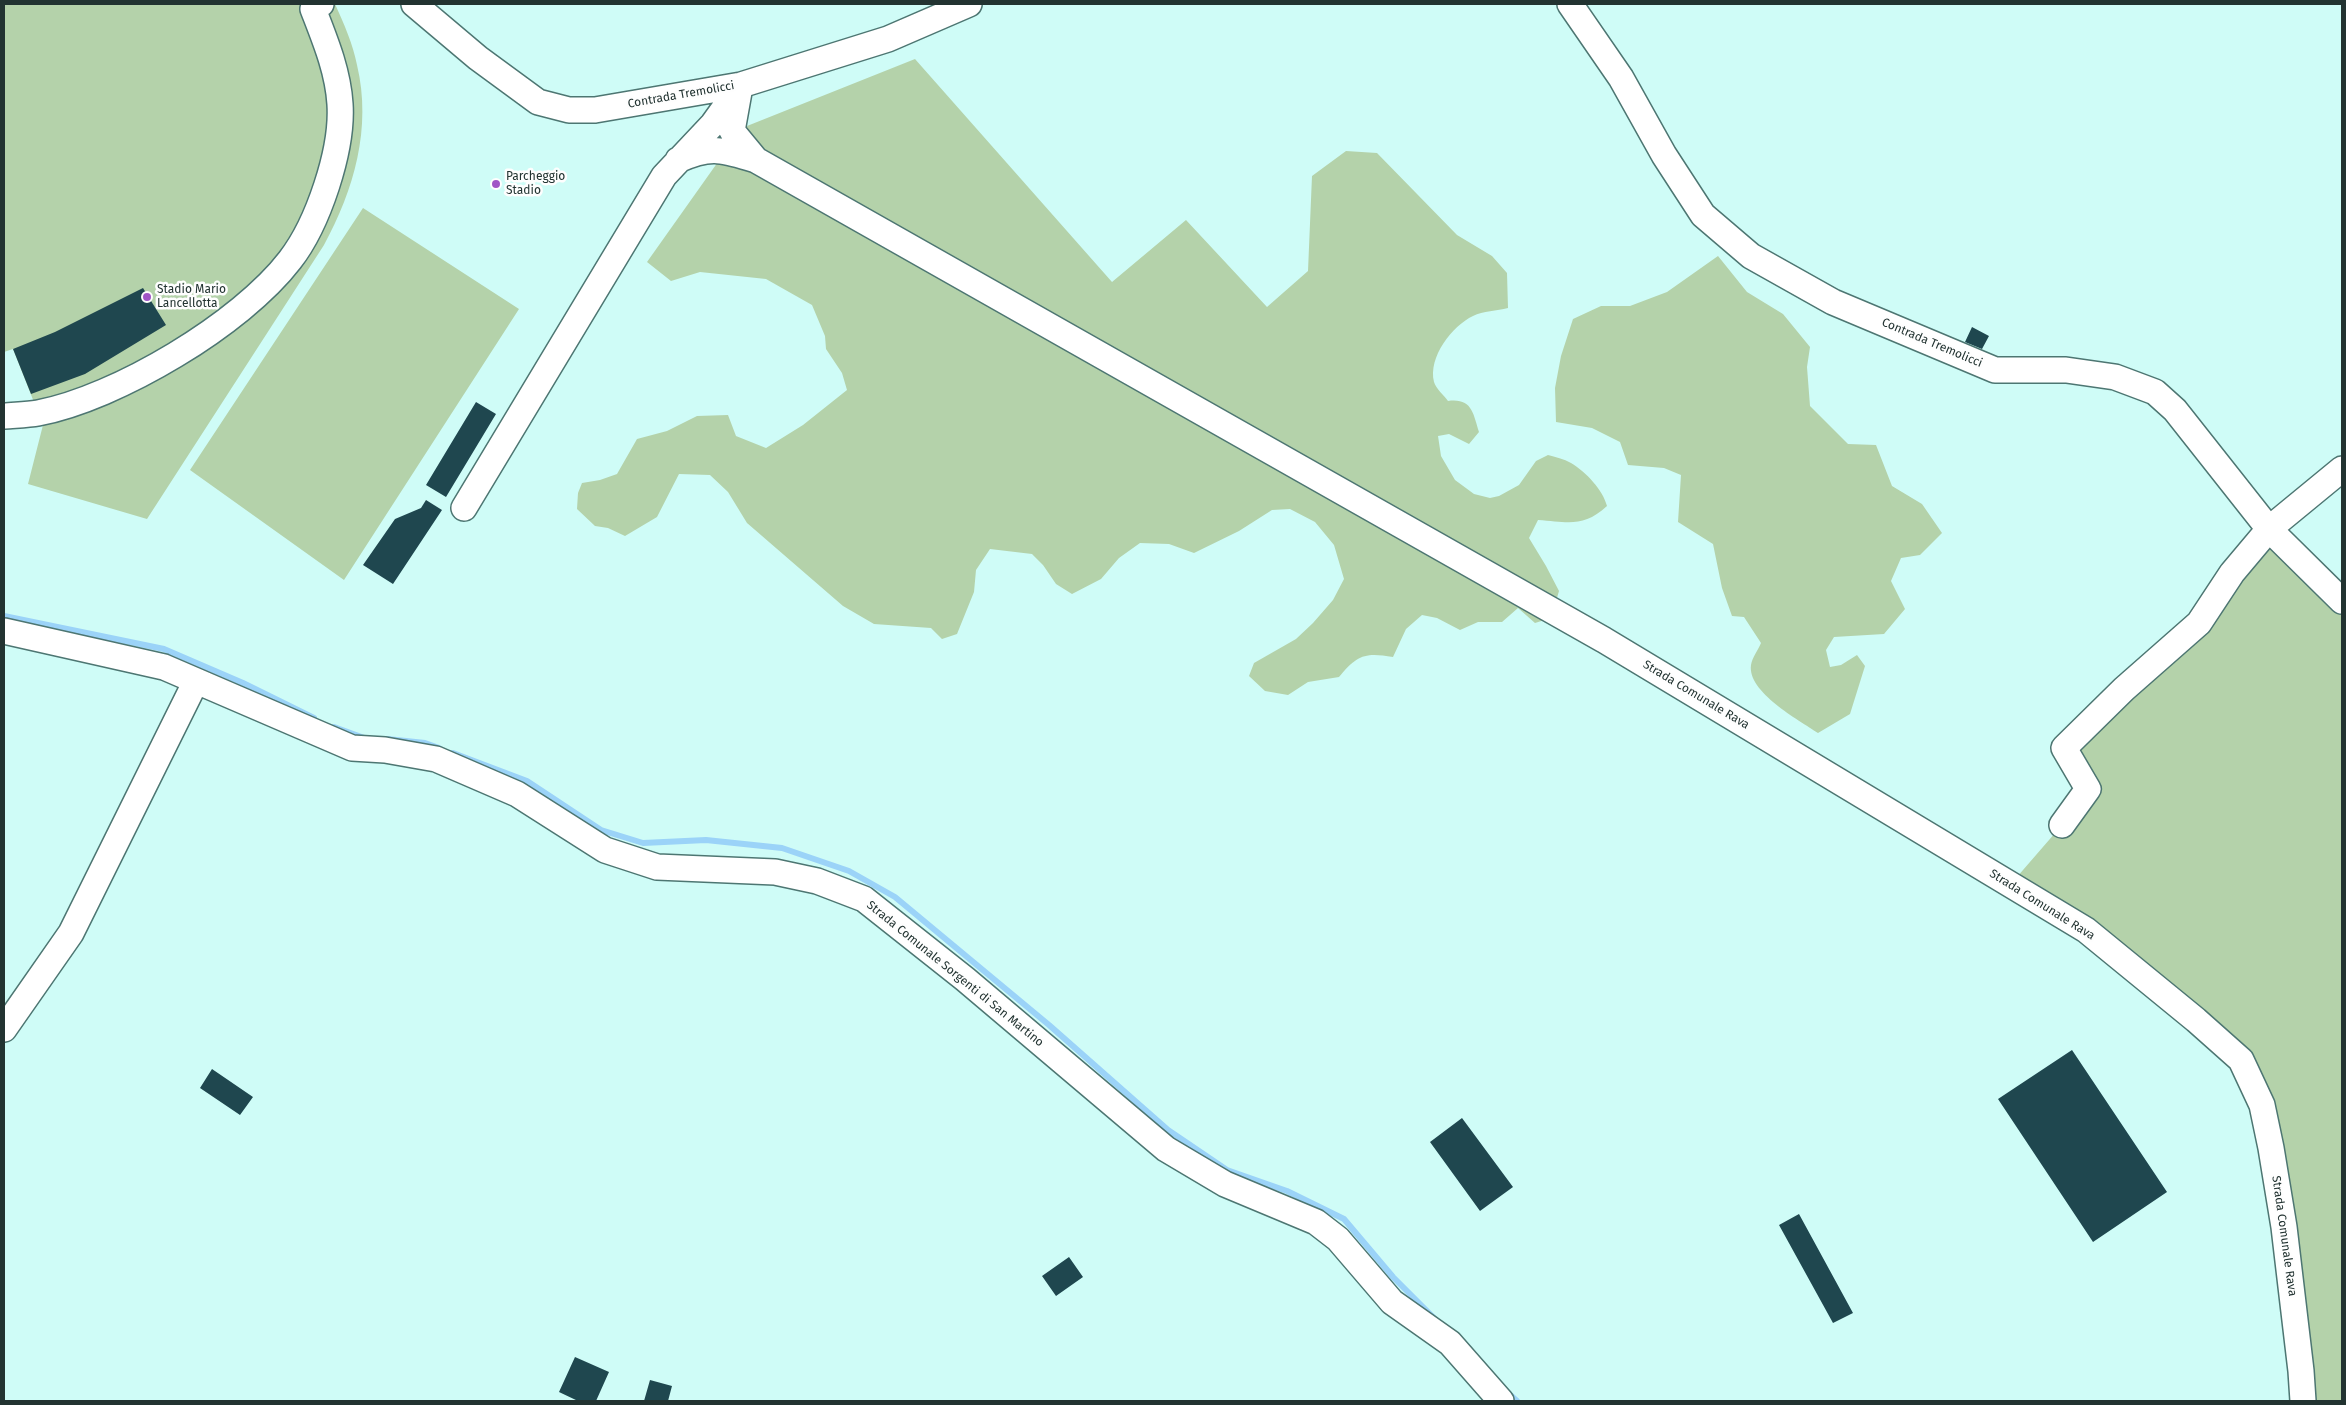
<!DOCTYPE html>
<style>
body{margin:0}
#map{position:relative;width:2346px;height:1405px;overflow:hidden;background:#cffcf7;font-family:"Fira Sans",sans-serif}
canvas{display:block}
.frame{position:absolute;inset:0;border:5px solid #223331;pointer-events:none}
</style>
<div id="map">
<canvas width="2346" height="1405"></canvas>
<div class="frame"></div>
</div>
<script>
const c = document.querySelector('canvas').getContext('2d');
c.lineJoin = 'round';
function fill(path, color) { c.fillStyle = color; c.fill(path, 'evenodd'); }
function strokePath(path, color, width, dash) { c.strokeStyle = color; c.lineWidth = width; c.lineCap = dash ? 'butt' : 'round'; c.setLineDash(dash || []); c.stroke(path); }
function label(font, color, halo, rows, align = 'center') {
  c.font = font + ' "Fira Sans",sans-serif'; c.lineWidth = 5; c.setLineDash([]); c.textBaseline = 'middle'; c.strokeStyle = halo; c.fillStyle = color; for (const [text, x, y, turn = 0] of rows) {
    c.save(); c.translate(x, y); c.rotate((+turn || 0) * Math.PI / 180); c.textAlign = isNaN(turn) ? turn : align; if (halo) c.strokeText(text, 0, 0); c.fillText(text, 0, 0); c.restore();
  }
}
fill(new Path2D(`
 M4,4h331c9,20 18,40 22,61 15,63 -3,125 -33,180l-177,274 -119,-35 15,-59 -30,-76 -9,3z
 M915,59l197,223 74,-62 81,87 41,-36 4,-95 34,-25 31,2 80,82 35,21 15,17 1,35c-11,3 -25,3 -35,8 -21,10 -45,41 -39,66 2,7 10,13 14,19 24,-3 25,12 31,31l-10,12 -20,-10 -11,2 3,20 14,24 19,14 16,4 9,-2 20,-11 17,-24 12,-6c7,2 16,4 23,8 15,9 32,27 36,43 -24,22 -39,16 -69,14l-9,18 17,28 13,25 -8,27 -16,5 -17,-15 -16,14h-24l-18,8 -23,-12 -15,-3 -16,14 -13,28c-28,-5 -36,-2 -54,20l-31,5 -20,13 -23,-4 -16,-15 5,-13 42,-24 17,-16 20,-23 11,-21 -10,-34 -19,-23 -25,-13 -18,1 -33,21 -45,22 -25,-9 -29,-1 -21,15 -18,21 -29,15 -16,-10 -13,-19 -11,-11 -42,-5 -14,21 -2,22 -17,42 -15,5 -11,-11 -57,-4 -31,-18 -96,-83 -19,-31 -18,-17 -31,-1 -22,43 -32,19 -17,-8 -13,-2 -18,-17 1,-16 4,-10 18,-3 17,-6 20,-35 30,-8 30,-15 31,-1 8,21 30,12 37,-23 44,-35 -5,-17 -16,-24 -1,-13 -13,-31 -46,-26 -66,-7 -29,9 -24,-19 95,-134z
 M363,208l156,101 -175,271 -154,-110z
 M1718,256l29,36 36,22 27,33 -3,20 3,39 38,38 28,1 16,41 30,18 20,29 -22,22 -19,3 -10,23 14,28 -21,25 -50,3 -8,13 4,17 11,-2 16,-10 8,11 -15,48 -32,19c-19,-13 -71,-41 -67,-68 1,-7 7,-15 10,-22l-17,-26 -12,-1 -10,-28 -9,-44 -35,-22 3,-47 -17,-7 -36,-3 -8,-23 -28,-14 -36,-6 -1,-34 6,-32 12,-37 28,-13h29l37,-14z
 M2269,529l73,72v800h-39l-19,-174 -43,-167 -231,-175 52,-60 26,-35 -24,-42 60,-59z`), '#b4d2aa');
strokePath(new Path2D(`
 M4,616l160,33 79,34 71,35
 M334,727l33,12
 M387,739l38,4 14,5
 M453,753l74,28 74,49 42,13 63,-3 76,8 67,23 46,26 154,128 119,105 59,40 60,21 57,28 49,58 42,42
 M1507,1392l10,9`), '#9bd3f8', 6);
fill(new Path2D(`
 M143,288l23,37 -81,49 -54,20 -18,-45 42,-17z
 M1972,327l17,9 -7,13 -17,-7z
 M476,402l20,12 -50,83 -20,-12z
 M426,500l16,10 -49,74 -30,-19 32,-46 26,-11z
 M2072,1050l95,142 -74,50 -95,-143z
 M212,1069l41,28 -13,18 -40,-27z
 M1462,1118l51,69 -33,24 -50,-69z
 M1799,1214l54,99 -20,10 -54,-98z
 M1069,1257l14,20 -27,19 -14,-20z
 M575,1357l34,15 -13,29h-18l-19,-9z
 M650,1380l22,6 -4,15h-24z`), '#1f474f');
const minor = new Path2D(`
 M414,4l64,54 60,44 31,8h26l146,-25 147,-46 81,-35
 M1570,4l51,74 43,77 39,60 48,41 82,46 162,68h71l49,7 40,15 20,18 94,119 73,72
 M739,92l-7,39 24,29
 M678,160c34,-15 44,-10 78,0l848,480 482,290 110,90 45,40 21,45 9,43 13,79 17,144 2,30
 M4,416c11,-1 23,-1 34,-3 79,-15 203,-89 252,-153 28,-36 53,-110 50,-156 -2,-33 -15,-64 -27,-95l8,-5
 M464,508l200,-332 49,-52 28,-39
 M4,631l160,36 188,81 33,2 51,9 81,35 88,56 52,17 118,5 42,9 47,18 101,80 201,170 59,35 91,38 22,17 54,63 58,41 51,58
 M2062,825l26,-36 -24,-41 60,-59 75,-66 33,-50 37,-44 73,-60
 M4,1029l67,-96 125,-252`);
strokePath(minor, '#4d7672', 28);
strokePath(minor, '#fff', 25);
for (const [x, y, r, color] of [
 [496,184,5,"#a054c6"],
 [147,297,5,"#a054c6"]
]) { const dot = new Path2D(); dot.arc(x, y, r, 0, 2 * Math.PI); c.fillStyle = color; c.fill(dot); strokePath(dot, '#fefefe', 2); }
label('12px', '#223331', '#fefefe', [
 ["Contrada Tremolicci",681,95,-10],
 ["Contrada Tremolicci",1932,343,23],
 ["Strada Comunale Rava",1696,695,31],
 ["Strada Comunale Rava",2042,905,32],
 ["Strada Comunale Sorgenti di San Martino",955,974,39],
 ["Strada Comunale Rava",2284,1236,82]
]);
label('12px', '#223331', '#fefefe', [
 ["Parcheggio",506,177],
 ["Stadio",506,191],
 ["Stadio Mario",157,290],
 ["Lancellotta",157,304]
], 'left');
</script>
